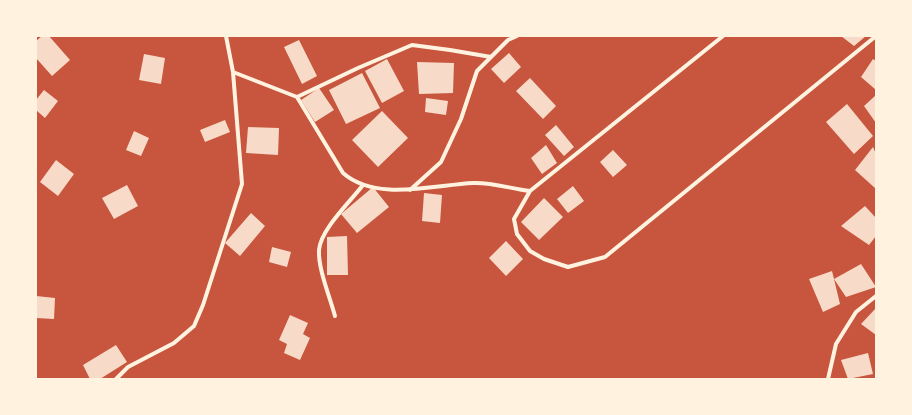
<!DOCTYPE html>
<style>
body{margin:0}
#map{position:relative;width:912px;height:415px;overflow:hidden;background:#c8553d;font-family:"Titillium Web",sans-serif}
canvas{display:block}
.frame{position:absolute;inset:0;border:37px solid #fff3e0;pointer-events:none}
</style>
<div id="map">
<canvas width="912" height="415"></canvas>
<div class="frame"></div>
</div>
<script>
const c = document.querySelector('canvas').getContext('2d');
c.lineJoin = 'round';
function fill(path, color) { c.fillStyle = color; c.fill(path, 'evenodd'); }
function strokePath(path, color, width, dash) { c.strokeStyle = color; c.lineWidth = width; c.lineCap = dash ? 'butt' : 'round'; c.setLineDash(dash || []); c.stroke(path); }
fill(new Path2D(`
 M42,36h7l21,24 -18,16 -16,-18v-17z
 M841,36h25l-12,10z
 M299,40l18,36 -15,8 -18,-37z
 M509,53l12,14 -17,16 -13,-14z
 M144,54l21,4 -4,26 -22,-4z
 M387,59l17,32 -22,12 -17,-32z
 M873,59l3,2v29l-15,-13z
 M417,62l37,1 -1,30 -34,1z
 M362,73l18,35 -34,16 -17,-34z
 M530,78l26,28 -13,13 -27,-28z
 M319,88l15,22 -19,12 -14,-22z
 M44,90l14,11 -13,17 -9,-8v-10z
 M876,95v28l-12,-17z
 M426,98l22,3 -2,14 -21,-3z
 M847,104l26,32 -19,18 -28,-32z
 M382,111l26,27 -30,29 -26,-27z
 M225,120l5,12 -25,10 -5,-12z
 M556,125l18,22 -10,9 -19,-21z
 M248,127l31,1 -1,27 -32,-2z
 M134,131l15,7 -8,18 -15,-6z
 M546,145l11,18 -15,11 -11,-16z
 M873,147l3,7v35l-21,-19z
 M613,150l14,15 -14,12 -13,-15z
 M56,160l18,14 -16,22 -18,-14z
 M127,185l11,21 -24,13 -12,-21z
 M573,186l11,15 -16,12 -11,-14z
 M373,187l16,20 -32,26 -16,-19z
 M424,193l18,2 -2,28 -18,-2z
 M544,198l19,19 -24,23 -18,-18z
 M865,206l11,12v18l-7,9 -28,-19z
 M251,213l14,13 -25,30 -15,-13z
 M347,236l1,39h-21v-38z
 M506,241l17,18 -17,17 -17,-18z
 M272,247l19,5 -4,15 -18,-5z
 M861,264l15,23 -30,10 -12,-18 6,25 -17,8 -14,-33 23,-8 2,8z
 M36,296l19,2 -1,21 -18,-1z
 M876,308v27l-15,-11z
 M290,315l18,8 -5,11 7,4 -10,22 -16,-7 3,-9 -8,-4z
 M116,345l11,17 -27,17h-10l-7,-14z
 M868,353l5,21 -25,5 -7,-19z`), '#f7dbc8');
strokePath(new Path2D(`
 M233,72l64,25 46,76c33,29 90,12 130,10 18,-1 39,6 57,8l193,-155
 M297,97l61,-29 54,-23 38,5 41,7
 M410,190l31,-28 20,-43 16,-48 31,-31 9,-4
 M530,191l-16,28 3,15 13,17 14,8 24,8 37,-10 271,-221
 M335,316c-5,-19 -17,-47 -16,-66 2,-21 31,-48 44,-65
 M116,379l12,-12 46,-24 20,-17 9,-21 39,-121 -9,-112 -7,-36
 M828,379l8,-35 20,-32 20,-16`), '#fff3e0', 4);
</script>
